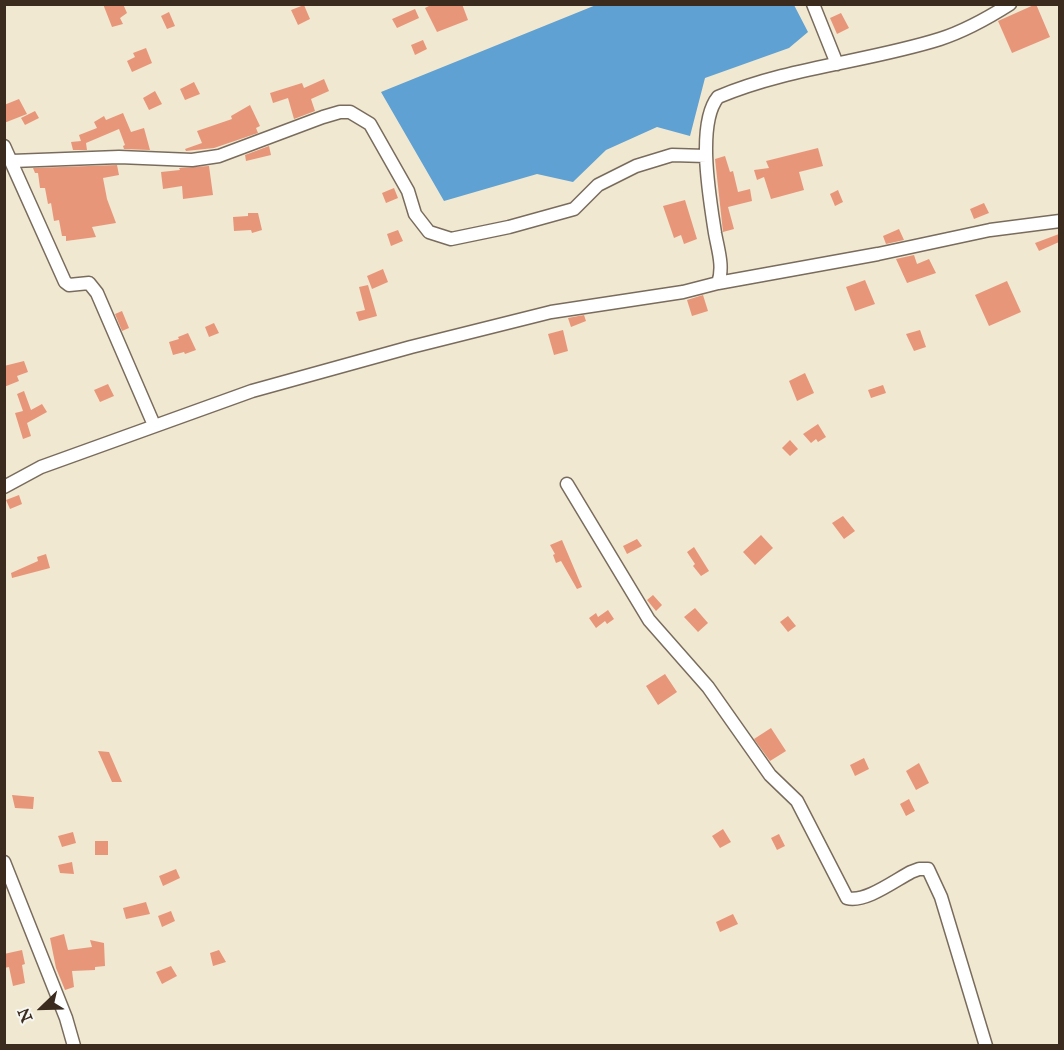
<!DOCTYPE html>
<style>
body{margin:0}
#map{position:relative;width:1064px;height:1050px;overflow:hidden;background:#f0e8d1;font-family:"IM FELL Great Primer",serif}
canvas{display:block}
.frame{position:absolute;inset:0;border:6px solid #3b2a1e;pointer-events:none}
.north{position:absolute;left:12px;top:978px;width:60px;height:60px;-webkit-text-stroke:4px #f6f6f2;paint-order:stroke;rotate:247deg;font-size:16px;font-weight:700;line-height:24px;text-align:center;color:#3b2a1e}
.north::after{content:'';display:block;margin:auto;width:21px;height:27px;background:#3b2a1e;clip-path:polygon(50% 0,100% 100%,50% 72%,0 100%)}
</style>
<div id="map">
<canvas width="1064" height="1050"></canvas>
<div class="frame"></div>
<div class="north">N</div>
</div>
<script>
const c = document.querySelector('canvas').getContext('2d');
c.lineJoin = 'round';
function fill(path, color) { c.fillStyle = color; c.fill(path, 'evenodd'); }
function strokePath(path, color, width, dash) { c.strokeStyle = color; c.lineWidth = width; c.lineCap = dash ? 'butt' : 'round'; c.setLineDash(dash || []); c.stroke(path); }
fill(new Path2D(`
 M596,5h198l14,27 -19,16 -84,30 -15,58 -33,-9 -51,23 -33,32 -36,-8 -93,27 -63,-109z`), '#5ea1d2');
fill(new Path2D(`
 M103,4h20l4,9 -7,5 3,6 -11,3z
 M433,4h29l6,16 -31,12 -12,-24z
 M1036,4l14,33 -38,16 -14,-32z
 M304,5l6,14 -12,6 -7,-15z
 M415,9l4,9 -22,10 -5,-9z
 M169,12l6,14 -8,3 -6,-13z
 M841,13l8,15 -12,6 -7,-16z
 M423,40l4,9 -12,6 -4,-10z
 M146,48l6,15 -20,9 -5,-11 8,-4 -2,-4z
 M324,79l5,12 -18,8 4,12 -21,8 -6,-21 -15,5 -3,-10 32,-10 2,5z
 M194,82l6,12 -15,6 -5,-11z
 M155,91l7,13 -13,6 -6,-12z
 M19,99l8,15 -23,9v-18z
 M250,105l10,21 -4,2 2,5 -44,15 -28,3 -1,-2 17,-6 -5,-12 35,-12 -1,-3z
 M35,111l4,7 -14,7 -4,-7z
 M123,113l8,19 13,-4 6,22 -26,-1 -1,-3 2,-1 -6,-16 -33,14 1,7h-14l-2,-8 10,-1 -2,-6 18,-7 -3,-6 10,-6 2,4z
 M269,146l2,9 -25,6 -1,-6z
 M818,148l5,18 -24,6 5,18 -33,9 -7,-22 -7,3 -3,-10 15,-2 -3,-7z
 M725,156l5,16 3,-1 5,21 12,-3 2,12 -24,6 6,22 -11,3 -8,-73z
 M117,165l2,10 -16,3 4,21 9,24 -24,4 4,10 -30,4v-5h-4l-3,-16 -5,1 -3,-18 -3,1 -3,-16h-5l-2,-15h-3l-2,-5z
 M209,166l4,29 -30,4 -1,-13 -19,3 -2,-17 19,-2 -1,-2z
 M394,188l4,10 -12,5 -4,-10z
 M838,190l5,12 -8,4 -5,-12z
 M685,200l12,39 -13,5 -3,-9 -7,3 -11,-32z
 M984,203l5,10 -15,6 -4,-10z
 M248,213h10l4,17 -10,3 -1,-3 -17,1 -1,-14 15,-1z
 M899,229l5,11 -18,4 -3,-8z
 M398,230l5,11 -12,5 -4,-12z
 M1059,234v8l-20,9 -4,-8z
 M914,255l3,9 12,-5 7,14 -29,10 -11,-24z
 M383,269l5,13 -16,7 -5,-13z
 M865,280l10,24 -20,7 -9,-24z
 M1007,281l14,31 -32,14 -14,-31z
 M368,285l9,31 -18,5 -3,-9 9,-2 -6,-23z
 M703,295l5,16 -16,5 -5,-16z
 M122,311l7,17 -7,3 -7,-17z
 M584,315l2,6 -15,6 -3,-9z
 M214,323l5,10 -10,4 -4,-10z
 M563,330l5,21 -14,4 -6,-21z
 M920,330l6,17 -12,4 -8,-17z
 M188,333l8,17 -11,4 -1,-2 -11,3 -4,-13 10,-3 -1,-2z
 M24,361l4,11 -11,4 2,5 -15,6v-21z
 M805,373l9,20 -17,8 -8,-20z
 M108,384l6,12 -14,6 -6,-12z
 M883,385l3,8 -15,5 -3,-8z
 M24,391l7,19 11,-6 5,8 -20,11 4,13 -8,3 -8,-26 8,-2 -6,-17z
 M818,424l8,13 -8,5 -2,-3 -5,4 -8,-9z
 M790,440l8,9 -8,7 -8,-8z
 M19,495l3,9 -12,5 -4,-9z
 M843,516l12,15 -11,8 -12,-16z
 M761,535l12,13 -18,17 -12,-13z
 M637,539l5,7 -15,8 -4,-8z
 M562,540l20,47 -5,2 -16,-28 -5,2 -3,-8 2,-1 -5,-9z
 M694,547l15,24 -8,5 -8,-10 2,-2 -8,-12z
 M46,554l4,14 -38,10 -1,-5 27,-12 -1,-4z
 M653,595l9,10 -6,6 -9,-11z
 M695,608l13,15 -10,9 -14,-15z
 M608,610l6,9 -7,5 -2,-3 -9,7 -7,-10 7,-5 2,4z
 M788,616l8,10 -8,6 -8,-10z
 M665,674l12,18 -19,13 -12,-19z
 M771,728l15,23 -16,10 -16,-22z
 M98,751l11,1 13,30h-10z
 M864,758l5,11 -14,7 -5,-11z
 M919,763l10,20 -13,7 -10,-19z
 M12,795l22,2 -1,12 -18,-1z
 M909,799l6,12 -9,5 -6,-12z
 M723,829l8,13 -11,6 -8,-12z
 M73,832l3,11 -14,4 -4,-11z
 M779,834l6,12 -8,4 -6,-12z
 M95,841h13v14h-13z
 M72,862l2,12 -14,-1 -2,-8z
 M176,869l4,9 -17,8 -4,-10z
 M146,902l4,12 -24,5 -3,-11z
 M171,911l4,10 -13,6 -4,-11z
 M733,914l5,10 -18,8 -4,-10z
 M64,934l4,16 24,-3 -2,-7 14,3 1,23 -10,1v3l-23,1 2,16 -9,3 -9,-22 -6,-30z
 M22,950l3,14 -3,1 3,18 -12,3 -4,-19 -5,1v-14z
 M219,950l7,12 -13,4 -3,-13z
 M171,966l6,10 -15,8 -6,-12z`), '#e8967a');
const minor = new Path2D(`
 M813,4l24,60
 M4,146l61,136 4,3 20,-2 8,10 57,132
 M12,161l107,-4 73,3 27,-4 104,-39 17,-5h10l20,12 38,67 7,23 14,18 22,7 58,-12 65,-18 24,-24 38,-19 36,-11 34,1
 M718,283l160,-29 112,-24 70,-9
 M567,484l82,136 59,67 62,88 27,26 50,97c18,5 47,-17 64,-26l8,-3h9l13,28 45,149
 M4,487l37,-20 211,-76 159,-44 140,-35 132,-20 35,-9c6,-16 0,-33 -3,-50 -5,-33 -19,-109 3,-136 71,-30 149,-35 222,-58 25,-8 48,-21 70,-35
 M4,862l62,156 8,28`);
strokePath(minor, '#7a6c5d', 15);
strokePath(minor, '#fff', 12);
</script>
